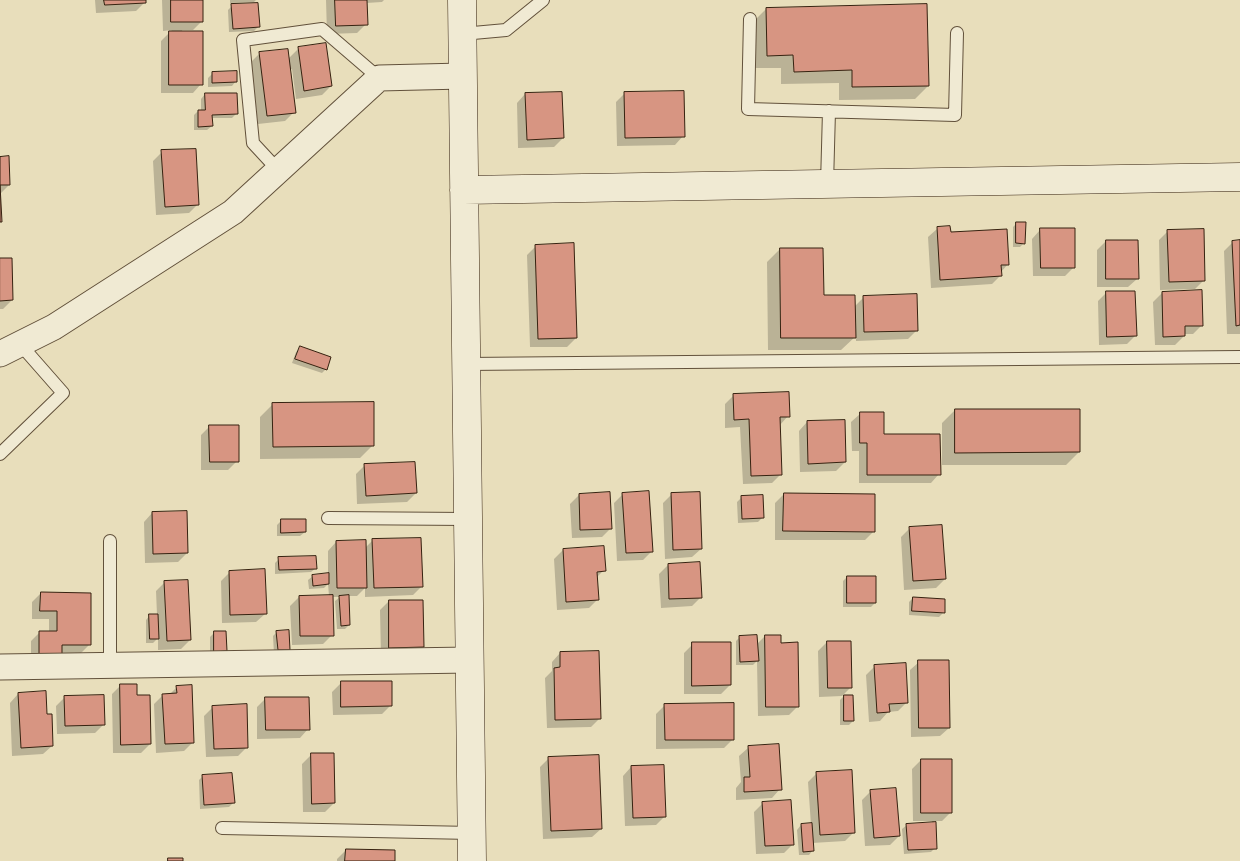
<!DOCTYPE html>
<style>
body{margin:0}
canvas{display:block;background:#e8debb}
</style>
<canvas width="1240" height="861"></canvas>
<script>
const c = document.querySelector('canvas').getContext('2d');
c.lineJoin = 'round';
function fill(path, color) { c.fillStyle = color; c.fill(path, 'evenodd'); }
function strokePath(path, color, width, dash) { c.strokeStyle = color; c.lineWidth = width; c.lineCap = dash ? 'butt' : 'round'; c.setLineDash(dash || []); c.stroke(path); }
fill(new Path2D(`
 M95,0h50v2l-9,9 -40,2z
 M162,0h39l1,21 -9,9h-11l19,54 -8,9h-32v-52l11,-11 -9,1z
 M230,0h26l-2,2 -24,1z
 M326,0h58l-2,2 -16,1v21l-9,9 -30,1z
 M232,6l26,21 -4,4 -25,1 -1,-22z
 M766,9l162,77 -13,13 -76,1v-17l-58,1v-16h-27l-1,-46z
 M299,48l32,38 -9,9 -26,4 -4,-30 -3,1 5,42 -9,9 -27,3 -7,-62 9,-9 28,6z
 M213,73l23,8 -4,5 -24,1v-9z
 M625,93l58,43 -8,9 -58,1 -1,-44z
 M205,94l31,20 -4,4h-21l1,8 -5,4h-13v-15l4,-4h3v-12z
 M525,94l38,44 -9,9 -36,1 -1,-45z
 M162,152l36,52 -9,9 -33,2 -3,-54z
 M0,158l9,27 -9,9z
 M1017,223l7,20 -4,4h-7v-20z
 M937,229l13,5 58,30 -7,8v3l-9,9 -61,4 -3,-51z
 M1040,230l34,37 -9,9h-32l-1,-37z
 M1168,231l36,49 -9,9 -35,1 -1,-50z
 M1106,241l31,38 -9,8h-31v-37z
 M1233,242h7v92h-13l-3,-83z
 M536,246l40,92 -9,9h-37l-3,-92z
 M780,249l42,48 32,10 10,-10 53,33 -9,9 -52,2v-5l-15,14h-73l-1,-88z
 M0,259l12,41 -9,9h-3z
 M1107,292l28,44 -8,8 -28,1 -1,-44z
 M1162,293l40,32 -9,9h-9v2l-9,9h-20l-2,-43z
 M300,348l26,21 -4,4 -30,-10 4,-11z
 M734,395l54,21 -8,9 1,49 -9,9 -29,1 -3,-57 -15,1v-24z
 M273,404l100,41 -13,13 -100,1v-42z
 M955,410l124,42 -13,13h-124v-42z
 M860,414l23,22 56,38 -8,9h-72v-32h-7l-1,-29z
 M807,422l38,40 -9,9 -36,1 -1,-41z
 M210,426l27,35 -9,9h-27v-35z
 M365,465l51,28 -9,9 -50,2 -1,-30z
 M623,494l29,57 -9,9 -26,1 -3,-58z
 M672,494l29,55 -9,8 -27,2 -2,-56z
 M784,494l90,37 -9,9h-90v-37z
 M579,495l32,33 -9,9 -30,1 -2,-34z
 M742,497l20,21 -4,4 -20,1 -1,-21z
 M152,513l35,40 -9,9 -33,1 -1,-41z
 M281,521l24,11 -5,4h-23v-11z
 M910,528l35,51 -9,9 -32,2 -3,-53z
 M372,541l50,45 -9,9 -48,2v-9l-8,8h-9l1,29 -4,4h-8l-2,-28 5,-4h-8v38l-9,9 -31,1 -2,-39 9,-9 30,-1 -1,-12 -4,4 -15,1 -1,-9 5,-4 15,-1v-24l8,-9 29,6z
 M563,550l41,20 -8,8 2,21 -9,9 -32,2 -3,-51z
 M279,559l37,9 -5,4 -36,2v-11z
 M668,565l33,32 -9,9 -31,2 -2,-34z
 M230,572l35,42 -9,8 -34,1 -1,-42z
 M847,577l28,26 -4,4h-28v-26z
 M165,582l25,58 -9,9 -23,1v-12l-5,5h-7v-23l4,-5h7l-1,-24z
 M41,593l49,51 -9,9h-20l-30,10v-22l9,-9h9v-13h-17v-17z
 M913,598l30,15 -4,4 -30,-2v-13z
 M389,601l34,46 -9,9h-33l-1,-46z
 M277,632l12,17 -5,5h-10l-1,-18z
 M214,633l12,18 -4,4 -12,1v-19z
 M765,636l15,8 18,62 -9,9 -31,1 -1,-55 -4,4h-17v-24l4,-4 16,8z
 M827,642l24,45 -9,9 -23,1 -1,-46z
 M693,644l37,41 -9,9h-37v-41z
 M560,653l40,65 -9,9 -44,1 -2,-50 7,-7v-9z
 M919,662l30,66 -9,8 -29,1 -1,-67z
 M875,666l32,36 -9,9 -10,1 -8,9 -11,1 -3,-47z
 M341,683l50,22 -9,9 -49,1 -1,-23z
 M121,685l15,12 14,47 -9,9h-28l-1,-59z
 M177,687l16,55 -9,9 -28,2 -2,-49 9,-9h6z
 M18,694l28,22 6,30 -9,8 -31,2 -2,-53z
 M844,696l9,25 -4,4h-9v-25z
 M65,697l39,27 -9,9 -38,1 -1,-28z
 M266,698l42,31 -8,9 -43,1v-32z
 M665,705l68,34 -9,9 -68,1v-35z
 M213,707l34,40 -9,9 -32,1 -2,-41z
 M748,748l32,41 -8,9 -36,2v-12l5,-6 -2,-26z
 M311,755l23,48 -9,9h-22l-1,-48z
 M549,758l52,71 -9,8 -49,2 -3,-72z
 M921,760l30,52 -9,9h-8l1,27 -4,4 -27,2 -2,-25 5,-4 25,-2v-2h-19l-1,-52z
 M631,767l34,49 -9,9 -31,1 -2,-50z
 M817,773l37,59 -9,9 -33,2 1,7 -4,5h-10l-2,-25 4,-5h10l-3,-43z
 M203,776l30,27 -4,4 -29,2 -1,-29z
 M871,791l28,45 -9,9 -25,1 -3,-46z
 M763,803l30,41 -9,9 -28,1 -2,-42z
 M346,850l48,11h-57v-2z`), '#0003');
const building = new Path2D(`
 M104,0h42v3l-41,2z
 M171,0h32v22h-32z
 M335,0h32l1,25 -32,1z
 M258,3l2,24 -27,2 -2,-25z
 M927,4l2,82 -77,1v-17l-58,2 -1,-17 -26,1 -1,-48z
 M169,31h34v54h-34z
 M326,43l6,43 -28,5 -6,-44z
 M288,49l8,64 -29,3 -8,-64z
 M237,71v11l-25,1v-11z
 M684,91l1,46 -60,1 -1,-46z
 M562,92l2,46 -37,2 -2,-47z
 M205,93h32l1,21 -26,1 1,11 -15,1v-17h7z
 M196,149l3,56 -34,2 -4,-57z
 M9,156l1,29h-10l2,37h-2v-65z
 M1016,222h10l-1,22 -9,-1z
 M950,226l1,6 56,-3 2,36h-8l1,11 -62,4 -3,-53z
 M1040,228h35v40h-34z
 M1204,229l1,52 -36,1 -2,-52z
 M1106,240h32l1,39h-33z
 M1240,240v85l-4,1 -4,-85z
 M574,243l3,95 -39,1 -3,-94z
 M780,248h43l1,47h31l1,43h-75z
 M0,258h12l1,42 -13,1z
 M1202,290l1,36h-18v10l-22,1 -1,-45z
 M1106,291h29l2,45 -30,1z
 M917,294l1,37 -54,1 -1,-36z
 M300,346l31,11 -4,13 -32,-11z
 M789,392l1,25h-10l2,58 -31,1 -2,-57 -15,1 -1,-26z
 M374,402v44l-101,1 -1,-44z
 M955,409h125v43l-125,1z
 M860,412h24v22h56l1,41h-74v-32h-7z
 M845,420l1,42 -38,2 -1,-43z
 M209,425h30v37h-29z
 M415,462l2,31 -51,3 -2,-32z
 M649,491l4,61 -27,1 -4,-60z
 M610,492l2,37 -32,1 -1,-36z
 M700,492l2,57 -29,1 -2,-57z
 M784,493l91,1v38l-92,-1z
 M763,495l1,23 -22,1 -1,-23z
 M187,511l1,42 -35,1 -1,-42z
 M281,519h25v13l-25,1z
 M942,525l4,54 -33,2 -4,-54z
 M421,538l2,49 -49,1 -2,-49z
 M366,540l1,48h-30l-1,-47z
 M604,546l2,25 -9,1 2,28 -33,2 -3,-53z
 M316,556l1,13 -38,1 -1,-13z
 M700,562l2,36 -33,1 -1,-35z
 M265,569l2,45 -37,1 -1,-44z
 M329,573v11l-16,2 -1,-11z
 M847,576h29v27h-29z
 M188,580l3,60 -24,1 -3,-60z
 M41,592l50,1v52h-29v10h-23v-24h18v-20h-17z
 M333,595l1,41h-34l-1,-40z
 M349,595l1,30 -9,1 -2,-30z
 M913,597l32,2v14l-33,-2z
 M389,600h34l1,47 -35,1z
 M149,614h9l1,25h-9z
 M289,630l1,20h-12l-2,-19z
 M214,631h12l1,20 -13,1z
 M757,635l2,26 -19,1 -1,-26z
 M765,635h16v8l17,-1 1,65h-33z
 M827,641h24l1,47h-24z
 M692,642h39v43l-39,1z
 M599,651l2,68 -46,1 -1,-52 6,-1v-15z
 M918,660h31l1,68h-31z
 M906,663l2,40 -19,1 1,8 -13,1 -3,-48z
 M341,681h51v25l-51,1z
 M120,684h17v11h13l1,49 -30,1z
 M192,685l2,58 -29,1 -3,-50 15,-1 -1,-7z
 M46,691l1,23h5l1,32 -32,2 -3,-55z
 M104,695l1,30 -40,1 -1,-30z
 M844,695h9l1,26h-10z
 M265,697h44l1,33h-44z
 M734,703v37h-69l-1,-36z
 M247,704l1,44 -34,1 -2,-43z
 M779,744l3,46 -38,2v-15h6l-2,-31z
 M311,753h23l1,50 -23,1z
 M599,755l3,74 -51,2 -3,-74z
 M921,759h31v54h-31z
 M664,765l2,52 -33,1 -2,-52z
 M852,770l3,63 -35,2 -4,-63z
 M232,773l3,30 -31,2 -2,-30z
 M896,788l4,48 -26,2 -4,-48z
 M791,800l3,45 -29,1 -3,-44z
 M936,822l1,27 -29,1 -2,-26z
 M812,823l2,28 -11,1 -2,-28z
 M346,849l49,1v11h-50z
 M168,858h15v3h-15z`);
fill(building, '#d79582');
strokePath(building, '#362210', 1);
const lane = new Path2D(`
 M750,19l-2,90 207,6 2,-82
 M462,34l44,-4 37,-30
 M278,170l-25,-27 -10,-103 79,-11 57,49
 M827,184l2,-73
 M466,364l774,-7
 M0,454l63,-61 -43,-49
 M328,518l140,1
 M110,541v124
 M222,828l250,5`);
const street = new Path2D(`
 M0,354l54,-27 179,-115 146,-134 84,-2
 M0,667l470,-7`);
const secondary = new Path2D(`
 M462,0l10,861
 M464,190l776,-13`);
strokePath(lane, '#62513b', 14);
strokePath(street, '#62513b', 27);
strokePath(secondary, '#362210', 29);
strokePath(lane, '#f0ead3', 12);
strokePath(street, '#f0ead3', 25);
strokePath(secondary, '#f0ead3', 28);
</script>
